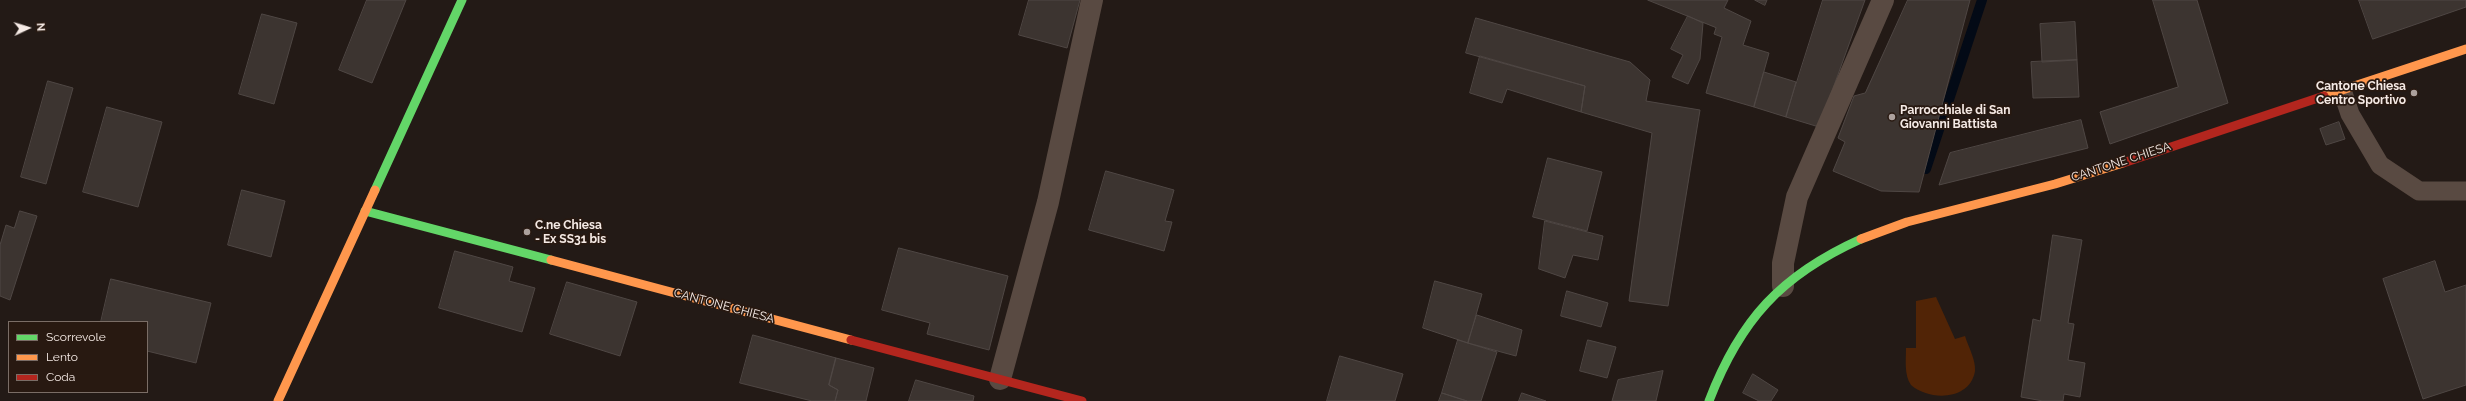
<!DOCTYPE html>
<style>
body{margin:0}
#map{position:relative;width:2466px;height:401px;overflow:hidden;background:#231a16;font-family:Raleway,sans-serif}
canvas{display:block}
.legend{position:absolute;left:8px;top:321px;width:140px;height:72px;box-sizing:border-box;background:#281911;border:1px solid #7a6d66;margin:0;padding:5px 7px;list-style:none;font-size:12px;color:#f5eae5}
.legend li{display:flex;align-items:center;gap:8px;height:20px}
.legend b{width:20px;border:1px solid #7a6d66}
.north{position:absolute;left:8px;top:8px;width:40px;height:40px;-webkit-text-stroke:3px #281911;paint-order:stroke;rotate:86deg;font-size:11px;font-weight:700;line-height:16px;text-align:center;color:#f5eae5}
.north::after{content:'';display:block;margin:auto;width:14px;height:18px;background:#f5eae5;clip-path:polygon(50% 0,100% 100%,50% 72%,0 100%)}
</style>
<div id="map">
<canvas width="2466" height="401"></canvas>
<ul class="legend">
<li><b style="height:5px;background:#63d668"></b>Scorrevole</li>
<li><b style="height:5px;background:#ff974d"></b>Lento</li>
<li><b style="height:5px;background:#b3261e"></b>Coda</li>
</ul>
<div class="north">N</div>
</div>
<script>
const c = document.querySelector('canvas').getContext('2d');
c.lineJoin = 'round';
function fill(path, color) { c.fillStyle = color; c.fill(path, 'evenodd'); }
function strokePath(path, color, width, dash) { c.strokeStyle = color; c.lineWidth = width; c.lineCap = dash ? 'butt' : 'round'; c.setLineDash(dash || []); c.stroke(path); }
function label(font, color, halo, rows, align = 'center') {
  c.font = font + ' Raleway,sans-serif'; c.lineWidth = 3.5; c.setLineDash([]); c.textBaseline = 'middle'; c.strokeStyle = halo; c.fillStyle = color; for (const [text, x, y, turn = 0] of rows) {
    c.save(); c.translate(x, y); c.rotate((+turn || 0) * Math.PI / 180); c.textAlign = isNaN(turn) ? turn : align; if (halo) c.strokeText(text, 0, 0); c.fillText(text, 0, 0); c.restore();
  }
}
fill(new Path2D(`
 M1936,297l19,42 10,-3c3,10 11,24 10,35 -5,30 -46,30 -64,14 -7,-10 -5,-25 -5,-37h10v-47z`), '#512406');
strokePath(new Path2D(`
 M1926,169l56,-169`), '#030a16', 10);
const building = new Path2D(`
 M367,0h39l-34,83 -33,-13z
 M1029,0h51l-13,48 -48,-13z
 M1648,0h80l-4,8 27,13 -8,24 26,8 -15,54 -48,-14 16,-56 -8,-3 2,-6z
 M1755,0h12l-2,5z
 M1823,0h42l-46,127 -33,-10z
 M1908,0h62l-51,192 -38,-1 -48,-20 12,-29 -7,-4 16,-42 11,-3z
 M2153,0h44l31,103 -118,41 -10,-32 78,-25z
 M2359,0h107v7l-93,32z
 M262,14l35,9 -23,81 -35,-10z
 M1688,16l15,7 -3,36 -12,25 -16,-7 11,-22 -12,-6z
 M1476,18l154,44 20,18 -4,21 54,9 -32,196 -39,-5 23,-168 -71,-21 4,-26 -119,-33z
 M2075,22l2,38 -35,2 -2,-38z
 M1480,56l105,30 -4,26 -74,-23 -5,14 -32,-10z
 M2077,60l2,37 -46,1 -2,-36z
 M1764,72l32,10 -10,35 -32,-10z
 M48,81l25,7 -27,96 -25,-7z
 M107,107l55,15 -24,85 -55,-15z
 M2081,120l7,28 -149,37 11,-32z
 M2339,122l6,17 -19,6 -6,-16z
 M1548,158l54,14 -15,59 -54,-14z
 M1106,171l68,19 -9,31 7,1 -8,29 -75,-21z
 M242,190l43,11 -14,56 -43,-12z
 M20,211l17,5 -27,84 -10,-4v-51l6,-20 8,3z
 M1545,221l58,15 -5,24 -25,-5 -8,23 -26,-9z
 M2053,235l29,5 -14,83 6,1 -6,36 17,3 -5,34 -16,-3 -1,7h-20l-22,-4 12,-78 7,2z
 M899,248l109,28 -19,74 -62,-16 3,-11 -48,-13z
 M455,251l58,16 -4,14 26,7 -13,44 -83,-24z
 M2435,261l10,31 21,-7v100l-43,14 -40,-120z
 M111,279l100,24 -15,60 -49,-12v-29h-46z
 M1435,281l47,13 -14,49 -45,-15z
 M567,282l70,20 -17,54 -70,-22z
 M1567,291l41,12 -7,24 -40,-11z
 M1477,315l45,15 -6,26 -48,-13z
 M753,335l83,23 -7,27 9,5 -3,11h-23l-72,-18z
 M1458,340l39,12 -16,49h-14l-25,-8z
 M1588,340l28,7 -9,31 -27,-7z
 M1340,356l63,18 -8,27h-68z
 M836,358l38,10 -8,33h-31l3,-11 -9,-5z
 M1663,371l-7,30h-44l6,-21z
 M1753,374l25,16 -7,11h-12l-16,-8z
 M916,380l58,16 -1,5h-64z
 M1442,393l25,8h-28z
 M1522,393l24,8h-27z`);
fill(building, '#3c3430');
strokePath(building, '#4f4744', 1);
strokePath(new Path2D(`
 M2342,90l8,24 30,51 39,26h47`), '#594a42', 19);
strokePath(new Path2D(`
 M1783,286v-23l14,-66 86,-197
 M1000,379l48,-177 44,-202`), '#594a42', 22);
strokePath(new Path2D(`
 M375,190l87,-190
 M365,211l186,49
 M1709,401c31,-81 72,-126 152,-162`), '#63d668', 9);
strokePath(new Path2D(`
 M2324,96l142,-47
 M1861,239l46,-17 148,-38 68,-21
 M551,260l300,80
 M278,401l97,-211`), '#ff974d', 9);
strokePath(new Path2D(`
 M2123,163l201,-67
 M851,340l231,61`), '#b3261e', 9);
for (const [x, y, r, color] of [
 [2414,93,4,"#aca19d"],
 [1892,117,4,"#aca19d"],
 [527,232,4,"#aca19d"]
]) { const dot = new Path2D(); dot.arc(x, y, r, 0, 2 * Math.PI); c.fillStyle = color; c.fill(dot); strokePath(dot, '#281911', 1.5); }
label('bold 12px', '#f5eae5', '#281911', [
 ["Cantone Chiesa",2406,86,"right"],
 ["Centro Sportivo",2406,100,"right"],
 ["Parrocchiale di San",1900,110],
 ["Giovanni Battista",1900,124],
 ["C.ne Chiesa",535,225],
 ["- Ex SS31 bis",535,239]
], 'left');
label('12px', '#f5eae5', '#281911', [
 ["CANTONE CHIESA",2121,162,-18],
 ["CANTONE CHIESA",724,306,15]
]);
</script>
